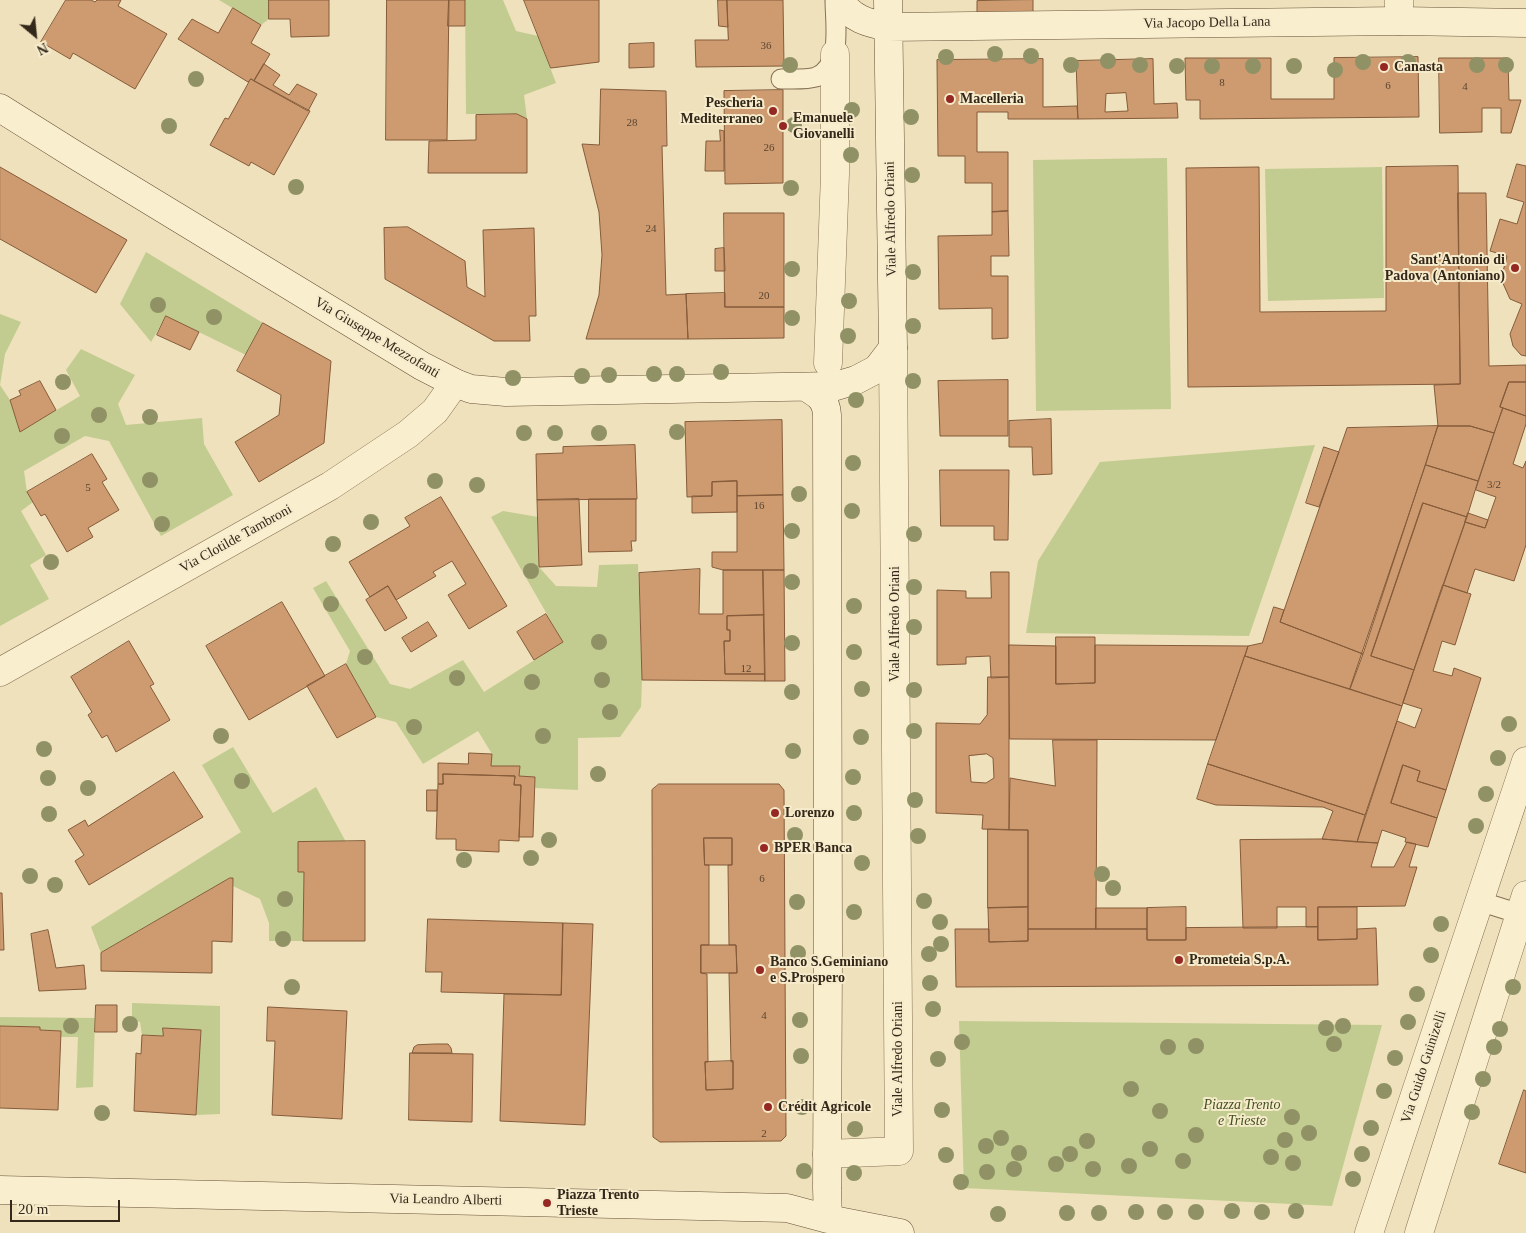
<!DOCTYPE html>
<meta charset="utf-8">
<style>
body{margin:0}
#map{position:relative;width:1526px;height:1233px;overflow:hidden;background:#eee1bb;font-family:Georgia,serif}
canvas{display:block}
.north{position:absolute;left:10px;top:10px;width:50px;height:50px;-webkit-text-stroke:4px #f6ebcb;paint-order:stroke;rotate:152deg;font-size:14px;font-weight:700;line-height:20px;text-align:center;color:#34281a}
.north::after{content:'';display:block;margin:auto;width:18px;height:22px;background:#34281a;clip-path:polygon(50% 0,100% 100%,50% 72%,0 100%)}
.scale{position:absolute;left:10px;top:1200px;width:110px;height:22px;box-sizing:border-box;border:2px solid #34281a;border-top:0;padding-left:6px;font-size:15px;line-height:18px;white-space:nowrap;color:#34281a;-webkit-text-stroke:4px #f6ebcb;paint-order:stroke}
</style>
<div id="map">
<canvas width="1526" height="1233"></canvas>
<div class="north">N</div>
<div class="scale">20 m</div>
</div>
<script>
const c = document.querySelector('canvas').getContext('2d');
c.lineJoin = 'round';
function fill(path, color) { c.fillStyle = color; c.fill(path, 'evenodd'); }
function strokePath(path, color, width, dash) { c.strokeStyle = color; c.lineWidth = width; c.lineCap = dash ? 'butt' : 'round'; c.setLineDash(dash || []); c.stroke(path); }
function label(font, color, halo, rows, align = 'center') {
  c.font = font + ' Georgia,serif'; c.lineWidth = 4; c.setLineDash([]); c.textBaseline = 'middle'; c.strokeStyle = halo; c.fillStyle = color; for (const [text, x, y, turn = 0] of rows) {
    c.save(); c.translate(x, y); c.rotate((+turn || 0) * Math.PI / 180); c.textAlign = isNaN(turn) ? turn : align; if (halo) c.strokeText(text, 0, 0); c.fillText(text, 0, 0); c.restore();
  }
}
fill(new Path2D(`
 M219,0h50v19l-8,6z
 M465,0h38l13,31 22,5 18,47 -32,12 3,24 -10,-5h-51z
 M1167,158l4,251 -135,2 -3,-251z
 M1382,167l2,131 -116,3 -3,-132z
 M146,252l117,71 -17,32 -80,-39 -15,26 -31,-38z
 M0,314l21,8 -16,32 -5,31 10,15 10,32 60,-36 -14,-26 15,-21 54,26 -17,29 8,21 76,-7 2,26 29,51 -72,41 -52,-95 -24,-5 -61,35 3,21 6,10 -12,9 25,44 -16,10 19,34 -49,27z
 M1315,445l-66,191 -223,-3 12,-72 62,-99z
 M503,511l35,6 1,50 17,19 41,1 2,-22 39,-1 4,116 -1,27 -21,30 -42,1v52l-43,-2v-11l-16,-1 1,-9 -29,-1 1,-12 -14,-23 -55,33 -27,-42 -20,-5 -30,-53 4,-13 -37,-63 13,-7 64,103 20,5 53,-29 21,32 79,-50 -72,-125z
 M233,747l40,66 43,-26 30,55h-48v29l6,1 -1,69h-34v-18l-9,-24 -27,-13v-8h-3l-129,75 -10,-26 150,-95 -39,-67z
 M132,1003l88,3v108l-24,1 5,-85 -38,-2v8l-21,-1 -2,-13 -8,-1z
 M0,1017l95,1 -2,69 -17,1 2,-51h-17v-6l-21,-1v-3l-40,-1z
 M959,1021l423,4 -50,181 -368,-18z`), '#c2cc90');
const building = new Path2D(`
 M66,0h25l4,2 2,-2h24l-3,6 49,28 -32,55 -62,-36 -3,6 -29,-17z
 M269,0h60v36l-38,1 -1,-18h-21z
 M387,0h62l-2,140h-61z
 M449,0h16v26h-17z
 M524,0h75v62l-48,6z
 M718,0h9l1,27 -9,-1z
 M727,0h56l1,66 -88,1 -1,-27h33z
 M1033,0v19l-56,2v-20z
 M233,8l28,17 -10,18 19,11 -16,27 -3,-2 -3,3 -70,-43 14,-20 26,14z
 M654,43v24l-25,1v-24z
 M1418,57l1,60 -219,2v-19h-14l-1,-42h86v41h63v-41z
 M1439,58h69l1,42h12l-10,33h-10v-25h-19v24l-42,1z
 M1043,59v48l34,-1 1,13h-70v-7h-31v40h31v59l-16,1v-29h-27v-27h-27l-1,-96z
 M1153,59l1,45 23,-1 1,15 -100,1 -2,-58zM1126,93l2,18 -23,1 1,-18z
 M264,64l16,11 -7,10 16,10 8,-11 20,10 -9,17 -54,-30z
 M251,79l59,32 -36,64 -23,-13 -2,4 -39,-21 15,-27 3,1z
 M601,89l65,2 1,55h-5l4,149 20,-1 2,45h-102l13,-44 3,-40 -3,-43 -17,-68 17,1z
 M783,90v93l-58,1 -1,-93z
 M517,114l10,5v54h-99l1,-32 47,-1v-25z
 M720,130l4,1v40h-19l1,-30h14z
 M1517,164l9,2v190l-5,-1 -8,-9 -3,-12 12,-30 -12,-5 -9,-20 6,-23 -17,-5 10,-32 17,5 7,-22 -17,-5z
 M1458,166l2,218 -272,3 -2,-219 73,-1 1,145 126,-1v-144z
 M0,167l127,73 -31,53 -96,-54z
 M1458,193h28l3,173 37,-1v17h-17l-9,25 3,1 -9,25 -24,-7h-32l-4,-41 26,-1z
 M1008,211l1,45h-18v20h17v62l-16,1v-31l-53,1 -1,-73 54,-1v-23z
 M724,213h60v94h-59z
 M408,227l57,34 2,26 18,10 -2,-67 51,-2 2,88h-7l1,25h-36l-109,-62 -1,-51z
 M724,248l1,23h-10v-22z
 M725,293v14h59v31l-96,1 -2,-45z
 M166,316l33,16 -9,18 -33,-15z
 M263,323l68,38 -7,82 -65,39 -24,-40 44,-27 2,-20 -44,-24z
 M1008,380v56h-68l-2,-55z
 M40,381l16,29 -36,22 -10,-32 11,-5 -2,-4z
 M1509,382h17v34l-26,-9z
 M1503,408l23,8v8l-13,40 10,4 3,-7v84l-12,36 -39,-12 -8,24 -24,-8 22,-63 20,6 11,-31 -20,-7z
 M1051,419l1,55 -19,1 -1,-28h-23v-26z
 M782,420l1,75 -46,1v-15l-25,1v14l-25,1 -2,-75z
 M1438,426h32l24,7 -16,48 -52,-16z
 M1438,426l-75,228 -83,-32 67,-194z
 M635,445l2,54 -100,1 -1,-46 27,-1v-6z
 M1324,447l15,5 -20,55 -13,-4z
 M92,454l15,25 -5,3 17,28 -31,18 5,9 -26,15 -22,-38 -4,2 -14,-24z
 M1426,465l52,16 -11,36 -44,-14 -52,153 43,14 -12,36 -52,-17z
 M940,470h69l-1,70h-14v-14h-53z
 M737,481v31l-45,1v-17h20v-14z
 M783,495l1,75h-61l-11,-3v-15h25v-56z
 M441,497l66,109 -38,23 -21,-34 18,-11 -14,-23 -19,11 3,4 -40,24 -8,-14 -18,11 -21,-35 61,-36 -5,-8z
 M579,499l3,66 -43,2 -2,-67z
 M589,499h47v42h-5l1,10 -43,1z
 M1423,503l44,14 -53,153 -43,-14z
 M1468,513l20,7 -3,8 -20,-6z
 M700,569l-1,45h24v-44h40l1,45 -37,1v14h3v11h-6l1,33h40v7l-123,-1 -3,-107z
 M763,570h21l1,111h-20z
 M991,572h18v105l-18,1 -1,-22 -24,1v7l-29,1v-75l29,1v7h25z
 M1443,585l28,9 -16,51 -13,-4 -9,30 19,5 2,-8 27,10 -35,112 -29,-9 3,-10 -17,-6 -12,38 46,15 -9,29 -23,-5 1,-4 -24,-8 -4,13 -21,-1 40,-121 18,7 7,-19 -19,-6z
 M388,586l19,32 -22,13 -19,-31z
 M282,602l43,74 -76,44 -43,-74z
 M1274,607l10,3 -4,12 83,32 -13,35 -105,-33 3,-10 14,-3z
 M546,614l17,28 -29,18 -17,-28z
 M764,615l1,59h-40l-1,-33h6v-11h-3v-14z
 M428,622l9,14 -26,16 -9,-14z
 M1056,637h39v46l-39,1z
 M129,641l25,43 -4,2 20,34 -54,32 -9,-17 -5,3 -14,-23 4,-3 -21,-35z
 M1009,645l47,1v38l39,-1v-38l153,1 -32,94 -206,-1z
 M1245,656l157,50 -37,109 -157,-51z
 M346,664l30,53 -39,21 -30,-52z
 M988,677h21v153l-27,-1 1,-14 -47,-2v-90l44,1 7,-9zM987,754l6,4 1,20 -8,5 -15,-1 -2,-26z
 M1053,740h44l-1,189h-68v-99h-19l1,-52 45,8z
 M469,753l23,1 -1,12h29l-1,10 16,1 -2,60h-14l2,-52h-7l1,-9 -72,-2v10h-5v-21l30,1z
 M1208,764l157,51 -8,27 -35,-3 11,-28 -10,-4 -107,-2 -19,-6z
 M1403,765l17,6 -3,10 29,9 -9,28 -46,-15z
 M174,772l29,45 -114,68 -14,-24 9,-6 -16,-25 17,-10 3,6z
 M443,774l72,2 -1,9h7l-2,56 -20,-1v12l-43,-2v-11h-20l2,-55h5z
 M659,784h120l5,6 2,346 -5,5 -121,1 -7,-5 -1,-347zM704,838h28v27h-4l1,80h7l1,28h-8l2,89 2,-1v28l-27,1 -1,-28h3l-1,-88 -6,-1v-28h8v-80h-4z
 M427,790h10v21h-10z
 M988,829l40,1v77l-40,1z
 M704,838h28v27h-27z
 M1322,839l56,4 -7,24h23l13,-25 9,2 -7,23h8l-12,39 -87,1v20h-12v-20h-29v21h-34l-3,-88z
 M365,841v100h-62l1,-69h-6v-30z
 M230,878h3l-1,64 -20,-1v32l-111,-2v-18z
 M0,893h2l2,57h-4z
 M1028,907v34l-39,1 -1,-34z
 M1186,907v33h-39v-32z
 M1318,907h39v32l-39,1z
 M1096,908h51v21h-51z
 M428,919l135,4 -2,72 -120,-3 1,-20h-16z
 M563,923l30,1 -8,201 -85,-4 4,-127 57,1z
 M1318,927v13l39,-1v-10l19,-1 2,57 -422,2 -1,-58h34v13l39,-1v-12h119v11h39v-12z
 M48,930l8,38 28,-3 2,24 -47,2 -8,-57z
 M701,945h35l1,28h-36z
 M96,1005h21v27h-22z
 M268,1007l79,4 -5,108 -70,-4 3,-74h-8z
 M0,1026l40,1v3l21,1 -3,79 -58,-2z
 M163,1028l38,2 -5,85 -62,-4 2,-58 5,1 1,-19 21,1z
 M435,1044h13l3,4 1,5h-40l2,-6 3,-2z
 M410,1053l63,1 -1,68 -63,-2z
 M733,1061v28l-27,1 -1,-28z
 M1524,1090l2,1v82l-27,-9z`);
fill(building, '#ce9b70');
strokePath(building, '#855b3a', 1);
const lane = new Path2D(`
 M781,79c11,0 25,1 35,-2 27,-10 19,-54 19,-77
 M1479,901l41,13`);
const street = new Path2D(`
 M1399,21v-21
 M828,363l7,-189v-120
 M0,672l330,-186 78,-52 27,-23 20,-28
 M827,1154l72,-3 -6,-803
 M1369,1233l157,-472
 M1419,1233l107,-338`);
const secondary = new Path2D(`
 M840,0c11,19 28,23 48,27l511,-6 127,2
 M0,108l75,47 347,211 33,17 16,6 35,3 330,-6 20,-6 21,-11 16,-21 -5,-348
 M806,387c13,8 20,12 21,28l1,540 -1,233 1,31
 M0,1190l787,18 41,11 72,14`);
strokePath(lane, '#867155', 21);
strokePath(street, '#867155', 29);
strokePath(secondary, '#675239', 29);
strokePath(lane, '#f9eece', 19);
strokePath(street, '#f9eece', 28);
strokePath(secondary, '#f9eece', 28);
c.fillStyle = '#909266';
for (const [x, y] of [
 [995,54],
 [1031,56],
 [946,57],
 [1108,61],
 [1363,62],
 [1408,62],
 [790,65],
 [1071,65],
 [1140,65],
 [1477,65],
 [1506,65],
 [1177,66],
 [1212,66],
 [1253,66],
 [1294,66],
 [1335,70],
 [196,79],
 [852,110],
 [911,117],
 [794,125],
 [169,126],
 [851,155],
 [912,175],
 [296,187],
 [791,188],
 [792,269],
 [913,272],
 [849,301],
 [158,305],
 [214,317],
 [792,318],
 [913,326],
 [848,336],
 [721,372],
 [654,374],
 [677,374],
 [609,375],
 [582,376],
 [513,378],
 [913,381],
 [63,382],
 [856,400],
 [99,415],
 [150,417],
 [677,432],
 [524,433],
 [555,433],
 [599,433],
 [62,436],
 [853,463],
 [150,480],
 [435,481],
 [477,485],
 [799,494],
 [852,511],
 [371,522],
 [162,524],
 [792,531],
 [914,534],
 [333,544],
 [51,562],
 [531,571],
 [792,582],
 [914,587],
 [331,604],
 [854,606],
 [914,627],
 [599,642],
 [792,643],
 [854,652],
 [365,657],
 [457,678],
 [602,680],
 [532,682],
 [862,689],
 [914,690],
 [792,692],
 [610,712],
 [1509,724],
 [414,727],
 [914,731],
 [221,736],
 [543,736],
 [861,737],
 [44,749],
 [793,751],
 [1498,758],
 [598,774],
 [853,777],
 [48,778],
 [242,781],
 [88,788],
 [1486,794],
 [915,800],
 [854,813],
 [49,814],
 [1476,826],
 [795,835],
 [918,836],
 [549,840],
 [531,858],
 [464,860],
 [862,863],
 [1102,874],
 [30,876],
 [55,885],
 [1113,888],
 [285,899],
 [924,901],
 [797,902],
 [854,912],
 [940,922],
 [1441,924],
 [283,939],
 [941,944],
 [798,953],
 [929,954],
 [1431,955],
 [930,983],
 [292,987],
 [1513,987],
 [1417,994],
 [933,1009],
 [800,1020],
 [1408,1022],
 [130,1024],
 [71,1026],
 [1343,1026],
 [1326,1028],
 [1500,1029],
 [962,1042],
 [1334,1044],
 [1196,1046],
 [1168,1047],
 [1494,1047],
 [801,1056],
 [1395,1058],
 [938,1059],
 [1483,1079],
 [1131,1089],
 [1384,1091],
 [802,1107],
 [942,1110],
 [1160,1111],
 [1472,1112],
 [102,1113],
 [1292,1117],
 [1371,1128],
 [855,1129],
 [1309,1133],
 [1196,1135],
 [1001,1138],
 [1285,1140],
 [1087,1141],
 [986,1146],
 [1150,1149],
 [1019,1153],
 [1070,1154],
 [1362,1154],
 [946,1155],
 [1271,1157],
 [1183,1161],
 [1293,1163],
 [1056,1164],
 [1129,1166],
 [1014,1169],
 [1093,1169],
 [804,1171],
 [987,1172],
 [854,1173],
 [1353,1179],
 [961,1182],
 [1232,1211],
 [1296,1211],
 [1136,1212],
 [1165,1212],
 [1196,1212],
 [1262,1212],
 [1067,1213],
 [1099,1213],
 [998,1214]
]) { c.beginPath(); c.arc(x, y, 8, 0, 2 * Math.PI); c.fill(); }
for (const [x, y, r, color] of [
 [1384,67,5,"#962824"],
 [950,99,5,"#962824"],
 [773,111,5,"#962824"],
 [783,126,5,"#962824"],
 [1515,268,5,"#962824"],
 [775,813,5,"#962824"],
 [764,848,5,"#962824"],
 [1179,960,5,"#962824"],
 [760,970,5,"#962824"],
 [768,1107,5,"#962824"],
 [547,1203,5,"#962824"]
]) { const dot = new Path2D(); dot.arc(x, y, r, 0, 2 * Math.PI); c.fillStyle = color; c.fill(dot); strokePath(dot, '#f6ebcb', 2); }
label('11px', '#5a4530', null, [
 ["36",766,46],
 ["8",1222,83],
 ["6",1388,86],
 ["4",1465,87],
 ["28",632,123],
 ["26",769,148],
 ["24",651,229],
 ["20",764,296],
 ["3/2",1494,485],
 ["5",88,488],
 ["16",759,506],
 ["12",746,669],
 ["6",762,879],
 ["4",764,1016],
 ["2",764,1134]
]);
label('14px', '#34281a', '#f6ebcb', [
 ["Via Jacopo Della Lana",1207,23,-1],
 ["Viale Alfredo Oriani",891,219,-91],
 ["Via Giuseppe Mezzofanti",377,338,31],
 ["Via Clotilde Tambroni",236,539,-29],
 ["Viale Alfredo Oriani",895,624,-90],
 ["Viale Alfredo Oriani",898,1059,-90],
 ["Via Guido Guinizelli",1424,1067,-72],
 ["Via Leandro Alberti",446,1200,1]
]);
label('bold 14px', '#34281a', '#f6ebcb', [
 ["Canasta",1394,67],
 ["Macelleria",960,99],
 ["Pescheria",763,103,"right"],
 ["Mediterraneo",763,119,"right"],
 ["Emanuele",793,118],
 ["Giovanelli",793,134],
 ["Sant'Antonio di",1505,260,"right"],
 ["Padova (Antoniano)",1505,276,"right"],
 ["Lorenzo",785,813],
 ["BPER Banca",774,848],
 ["Prometeia S.p.A.",1189,960],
 ["Banco S.Geminiano",770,962],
 ["e S.Prospero",770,978],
 ["Crédit Agricole",778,1107],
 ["Piazza Trento",557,1195],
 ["Trieste",557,1211]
], 'left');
label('italic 14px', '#435120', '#f6ebcb', [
 ["Piazza Trento",1242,1105],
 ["e Trieste",1242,1121]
]);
</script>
